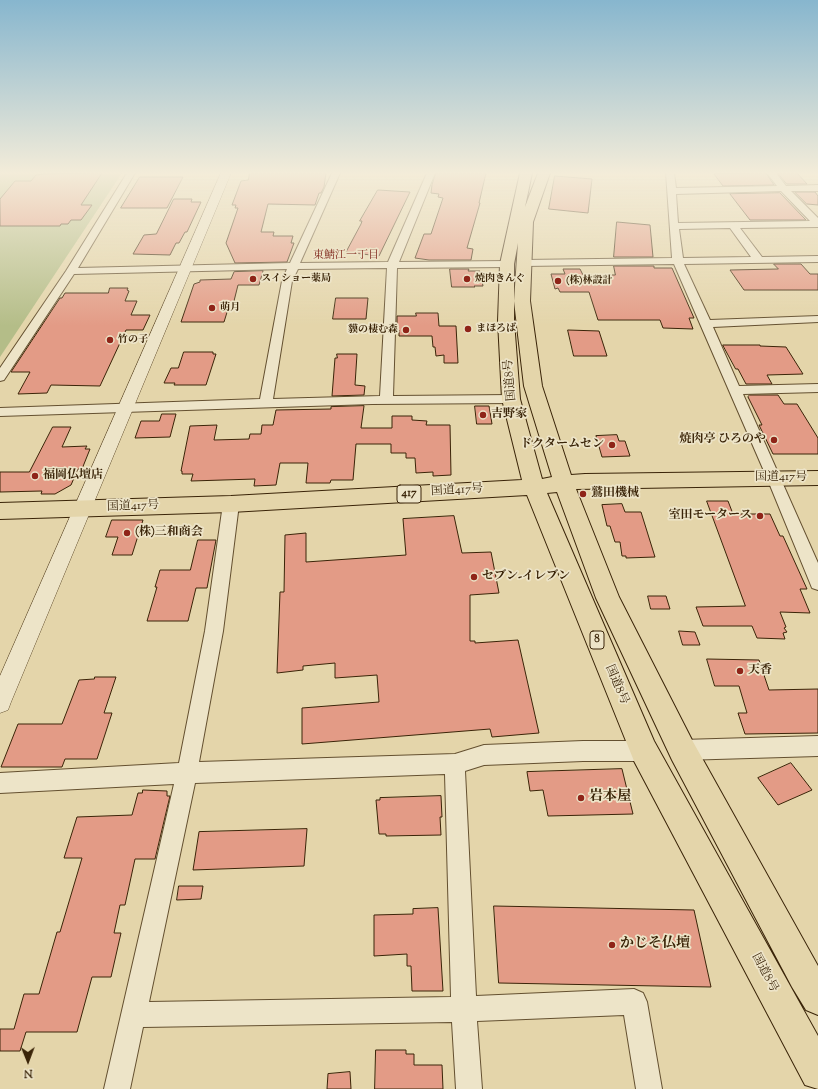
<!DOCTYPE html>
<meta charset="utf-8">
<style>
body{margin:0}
#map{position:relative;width:818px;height:1089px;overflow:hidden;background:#e4d5aa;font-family:"Sorts Mill Goudy",serif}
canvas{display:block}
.north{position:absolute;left:8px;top:1041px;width:40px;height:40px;-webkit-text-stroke:3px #ede4c8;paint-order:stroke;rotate:179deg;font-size:11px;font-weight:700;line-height:16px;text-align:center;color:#3a2408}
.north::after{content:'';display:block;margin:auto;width:14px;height:18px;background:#3a2408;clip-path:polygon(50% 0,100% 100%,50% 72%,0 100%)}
</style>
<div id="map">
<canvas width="818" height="1089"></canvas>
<div class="north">N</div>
</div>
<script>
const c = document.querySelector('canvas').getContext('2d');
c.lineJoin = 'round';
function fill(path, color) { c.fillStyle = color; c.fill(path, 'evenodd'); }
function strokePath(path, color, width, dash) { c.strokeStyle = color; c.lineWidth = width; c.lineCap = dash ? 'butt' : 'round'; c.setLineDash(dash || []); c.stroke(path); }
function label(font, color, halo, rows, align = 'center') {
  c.font = font + ' "Sorts Mill Goudy","Noto Serif JP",serif'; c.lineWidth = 3.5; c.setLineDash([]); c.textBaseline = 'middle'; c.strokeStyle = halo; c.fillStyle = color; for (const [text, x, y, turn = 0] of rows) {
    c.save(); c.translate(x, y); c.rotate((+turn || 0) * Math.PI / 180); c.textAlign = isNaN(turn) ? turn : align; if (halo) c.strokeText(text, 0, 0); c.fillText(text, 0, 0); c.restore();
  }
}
fill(new Path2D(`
 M0,173h122l-122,184z`), '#b4bd88');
const building = new Path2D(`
 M102,173l-21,32h11l-11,15h-10l-3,4h-7l-1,2h-60v-27l15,-18h16l5,-6 8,-1z
 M250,173h76l-2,14 -3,6h-2l-4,12 -47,-1 -7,28h13l-1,4h20l-2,7h3l-7,19 -52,1 -9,-20 12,-35h-3l1,-3h-4l9,-24 7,-1z
 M436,173h50l-7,30h1l-13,45 6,1 -2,11h-42l-14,-2 9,-24h7l12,-36 -5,-1 1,-3 -8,-1 1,-8z
 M753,173h13l8,12 -51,1 -9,-12z
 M778,173h19l10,11h-20z
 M555,176l37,3 -4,34 -39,-4z
 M140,177h43l-16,31h-46z
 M378,190l32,2 -31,64 -33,-4 15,-28 1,-3h-2z
 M795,192h20l3,4v9l-11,-1z
 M780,193l26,27h-56l-20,-26z
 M174,199h18l-1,3h10l-14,30h-2l-6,11h-3l-6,12 -37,-1 11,-19 12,-1z
 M617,222l33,3 3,32h-39z
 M774,264h27l9,10h8v16h-74l-14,-20 48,-1z
 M614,266h40v2h18l22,50h-5l4,11 -30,-1 -3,-8h-62l-9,-28h-29l-2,-4 -3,1 -4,-15h14l-2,-5h17l3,6h32z
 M450,269h19l-1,2h12l3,15h-9l1,1h-23z
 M263,271l-4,14h-21l-6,24h-4l-4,13h-43l13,-38 6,-2v-2l31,-1 3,-7z
 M110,288h18l-1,2 2,1 -4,10h12l-6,14h19l-7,15h-17l-26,56 -49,-1 -4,8 -29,1 12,-22h-19l49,-74h2l3,-5h43z
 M336,298h32l-2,21h-33z
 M416,313h22l1,13h17l2,37h-14v-8l-8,1 -1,-9h-2l-1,-11h-33v-6h-2v-14h19z
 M568,330l31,1 8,25h-33z
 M723,345h37v1l26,1 17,27 -36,1 5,9h-26l-8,-15h-2z
 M184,352h29v2h3l-10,31h-32l1,-2h-11l7,-15h7z
 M337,354h20l-2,31 10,1 -1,9 -32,1 3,-38h2z
 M750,395h28l6,9h13l21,34v16h-45l-14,-29h3l-14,-28z
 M364,406l-3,22h31v-12h20v4l15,1 -1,4h24l1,50 -18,1v-4l-17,1 -1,-15h-9v-5h-15v-9h-35l-3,36h-22l-1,3h-24l2,-20h-28l-4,22 -22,1 1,-7 -64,2 2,-7h-11v-3h-1l9,-45 27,-1 -3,15 35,-1 1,-5h11l1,-9h11l3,-15 55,-1v-2z
 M475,406h14l3,18h-15z
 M162,414h14l-6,23 -35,1 6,-17h18z
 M53,427h18l-9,20 25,-1 -2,3h5l-8,20h-4l-7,16 -16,9h-14l1,-3 -42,1v-20h29z
 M617,435l2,6h6l5,15 -28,1 -6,-21z
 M707,501h21l5,13h37l10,22h3l24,53h-7l10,24 -30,-1 6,15 -2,1 3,4 -4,1 2,6 -28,-1 -5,-12h-49l-7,-19 49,-1z
 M622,504l3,8h16l14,45 -29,1v-2h-4l-2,-14h-5l-5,-16h-3l-5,-21z
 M454,516l8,37 29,-1 8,41 -29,2v46h5v2l43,-3 21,93 -47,4 -2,-8 -188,15v-36l77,-6 -2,-27 -42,3v-15l-32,3v4l-26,3 3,-81h4l1,-57 21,-2v29l100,-7 -3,-36z
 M112,520h31l-11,35h-20l6,-18h-12z
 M198,540h18l-9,48h-11l-8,33h-41l10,-34h-2l5,-17h30z
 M648,596h18l4,13h-19z
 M679,631l16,1 5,13h-17z
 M707,659l52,1 10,30 49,-1v44l-73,1 -7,-21h9l-8,-27h-24z
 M95,677h21l-12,36h8l-15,46h-32l-3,8h-61l17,-43h44l17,-44 15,-1z
 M791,763l21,27 -34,15 -20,-27z
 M622,769l11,45 -85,2 -5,-26 -13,1 -3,-19z
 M143,790l24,1v5h3l-15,63h-20l-10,46h-5l-6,28h7l-10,44h-19l-15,55h-51l-6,19h-20v-22h14l10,-35h15l18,-62h3l22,-74h-18l13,-41 55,-2 6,-22h4z
 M441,796l1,21h-2l1,18 -55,1v-2h-7l-3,-34h4v-2z
 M307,829l-3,37 -111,4 6,-38z
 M179,886h24l-2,13 -24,1z
 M494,906l200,4 17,77 -212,-4z
 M438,908l5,83h-31l-1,-25h-4v-12l-33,2v-41l39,-1v-5z
 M376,1050h30v4h8v11h28l1,24h-68z
 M350,1072l1,17h-24l1,-15z`);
fill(building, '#e39b86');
strokePath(building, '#3a2408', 1);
const minor = new Path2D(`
 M127,173h8l-57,95 212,-5 42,-90h8l-40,90 88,-1 39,-89h8l-36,89 108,-1 5,3 -5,3 -110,1 -4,128 118,-1 5,1 2,3 -2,3 -5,1 -139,1 -372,12v-8l260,-9 22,-118 5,-12 -213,5 -70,106 -4,1v-13l66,-97zM387,268l-7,128 -107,3 19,-118 6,-12z
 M666,173h8l2,15 101,-2 -10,-13h9l10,13 32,-1v6h-27l27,27v9l-78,1 22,29 56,-1v6l-134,2 26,56 108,-4v6l-105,5 26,59 79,-2v8l-75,2 75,169v27l-6,-2 -2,-5 -43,-105 -93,-214 -150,2 -5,-3 5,-3 148,-2zM781,191l29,30 -132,2 -2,-29zM730,228l21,29 -68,1 -4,-29z
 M231,498l5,2 3,4 -16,127 -24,131 256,-8 29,-9 99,-4h61l7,3 3,7 -3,7 -7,3h-61l-99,4 -19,6 11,225 158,-7 9,4 4,9 15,87h-26l-12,-74 -147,6 5,68h-26l-4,-67 -309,5 -13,62h-26l70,-305 -174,9v-20l179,-10 26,-132 18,-127 3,-4zM445,774l6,223 -302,5 46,-219z
 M818,736v20l-136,4 -7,-3 -3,-7 3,-7 7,-3z`);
const tertiary = new Path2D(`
 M221,173h10l-220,529 -3,8 -8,3v-37z`);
const trunk = new Path2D(`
 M520,173h12l-7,34 13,-34h12l-17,49 -3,79 12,85 29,89 14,-1 233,-3v14l-242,4 43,108 73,143 126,226v49l-12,-5 -14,-23 -120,-227 -76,-162 -39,-106 -10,1 107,248 164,295v53l-13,-4 -171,-324 -107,-266 -296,17 -231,7v-16l231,-7 291,-16 -20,-81 -4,-78 2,-57zM518,243l-4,58 10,85 28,91 -10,2 -22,-80 -6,-78v-57z`);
strokePath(minor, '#645030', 2);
strokePath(tertiary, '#645030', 1);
strokePath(trunk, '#3a2408', 2);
fill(minor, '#ede4c8');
fill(tertiary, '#ede4c8');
fill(trunk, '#e4d5aa');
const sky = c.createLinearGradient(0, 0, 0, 326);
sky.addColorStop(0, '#87b6ce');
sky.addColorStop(0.53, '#f3ecd9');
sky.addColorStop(1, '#f3ecd900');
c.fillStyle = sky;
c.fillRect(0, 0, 818, 326);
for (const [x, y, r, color] of [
 [253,279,4,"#8f2418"],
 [467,279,4,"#8f2418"],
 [558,281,4,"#8f2418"],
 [212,308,4,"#8f2418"],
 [468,329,4,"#8f2418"],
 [406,330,4,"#8f2418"],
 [110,340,4,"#8f2418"],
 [483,415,4,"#8f2418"],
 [774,440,4,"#8f2418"],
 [612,445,4,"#8f2418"],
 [35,476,4,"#8f2418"],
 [583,494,4,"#8f2418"],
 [760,516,4,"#8f2418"],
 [127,533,4,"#8f2418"],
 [474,577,4,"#8f2418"],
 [740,671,4,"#8f2418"],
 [581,798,4,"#8f2418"],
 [612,945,4,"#8f2418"]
]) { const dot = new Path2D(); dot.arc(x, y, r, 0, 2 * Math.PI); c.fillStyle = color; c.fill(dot); strokePath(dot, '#ede4c8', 1.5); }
label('bold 10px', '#3a2408', '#ede4c8', [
 ["スイショー薬局",261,279],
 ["焼肉きんぐ",475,279],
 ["(株)林設計",566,281],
 ["萌月",220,308],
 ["まほろば",476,329],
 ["貘の棲む森",398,330,"right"],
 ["竹の子",118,340]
], 'left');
label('11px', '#7a1f14', '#ede4c8', [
 ["東鯖江一丁目",346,256]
]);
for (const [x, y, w] of [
 [409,494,24],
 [597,640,14]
]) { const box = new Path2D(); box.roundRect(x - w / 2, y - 9, w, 18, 3); c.fillStyle = '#ede4c8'; c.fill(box); strokePath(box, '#3a2408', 1); }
label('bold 11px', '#3a2408', null, [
 ["417",409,494],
 ["8",597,640]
]);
label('12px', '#3a2408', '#ede4c8', [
 ["国道8号",511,380,-95],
 ["国道417号",781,478],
 ["国道417号",457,491,-3],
 ["国道417号",133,507,-2],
 ["国道8号",616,685,67],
 ["国道8号",764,973,62]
]);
label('bold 12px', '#3a2408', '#ede4c8', [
 ["吉野家",491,415],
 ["焼肉亭 ひろのや",766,440,"right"],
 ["ドクタームセン",604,445,"right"],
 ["福岡仏壇店",43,476],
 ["鷲田機械",591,494],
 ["室田モータース",752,516,"right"],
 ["(株)三和商会",135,533],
 ["セブン-イレブン",482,577],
 ["天香",748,671]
], 'left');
label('bold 14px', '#3a2408', '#ede4c8', [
 ["岩本屋",589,798],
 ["かじそ仏壇",620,945]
], 'left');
</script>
